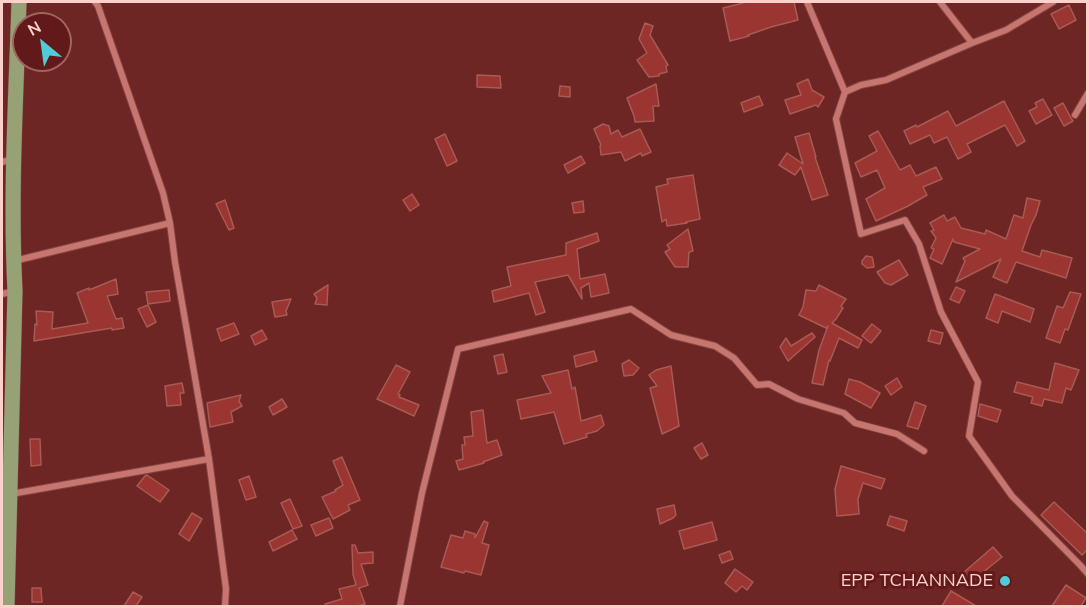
<!DOCTYPE html>
<style>
body{margin:0}
#map{position:relative;width:1089px;height:608px;overflow:hidden;background:#6d2623;font-family:Mulish,sans-serif}
canvas{display:block}
.frame{position:absolute;inset:0;border:3px solid #fdd0cb;pointer-events:none}
.north{position:absolute;left:12px;top:12px;width:60px;height:60px;box-sizing:border-box;background:#611a19;border:2px solid #9f6360;border-radius:50%;rotate:331deg;font-size:16px;font-weight:700;line-height:24px;text-align:center;color:#fdd0cb}
.north::after{content:'';display:block;margin:auto;width:21px;height:27px;background:#52cbd9;clip-path:polygon(50% 0,100% 100%,50% 72%,0 100%)}
</style>
<div id="map">
<canvas width="1089" height="608"></canvas>
<div class="frame"></div>
<div class="north">N</div>
</div>
<script>
const c = document.querySelector('canvas').getContext('2d');
c.lineJoin = 'round';
function fill(path, color) { c.fillStyle = color; c.fill(path, 'evenodd'); }
function strokePath(path, color, width, dash) { c.strokeStyle = color; c.lineWidth = width; c.lineCap = dash ? 'butt' : 'round'; c.setLineDash(dash || []); c.stroke(path); }
function label(font, color, halo, rows, align = 'center') {
  c.font = font + ' Mulish,sans-serif'; c.lineWidth = 6; c.setLineDash([]); c.textBaseline = 'middle'; c.strokeStyle = halo; c.fillStyle = color; for (const [text, x, y, turn = 0] of rows) {
    c.save(); c.translate(x, y); c.rotate((+turn || 0) * Math.PI / 180); c.textAlign = isNaN(turn) ? turn : align; if (halo) c.strokeText(text, 0, 0); c.fillText(text, 0, 0); c.restore();
  }
}
const building = new Path2D(`
 M743,2h51l4,18 -27,7 -23,8 1,1 -19,5 -7,-33 20,-5z
 M1069,5l7,15 -17,9 -8,-15z
 M645,23l8,3 -3,9 18,30 -2,1 1,6 -8,2v2l-10,1 -12,-17 10,-7 -8,-14z
 M477,75l23,1 1,12 -24,-1z
 M808,79l4,11 12,7 -6,10 -2,-2 -26,9 -5,-14 16,-5 -4,-11z
 M656,84l3,22h-6l1,15 -19,1 -1,-6 -7,-18z
 M560,86l10,1v10l-11,-1z
 M759,96l4,9 -19,7 -3,-9z
 M1043,99l9,16 -16,9 -7,-13 8,-4 -2,-4z
 M1004,101l21,40 -8,5 -12,-21 -38,19 4,8 -13,7 -11,-22 -13,6 -4,-8 -20,9 -6,-13 12,-6 1,2 31,-16 8,15z
 M1063,103l8,15 2,3 -9,5 -10,-18z
 M603,124l6,2 2,8 7,-4 4,7 18,-8 11,23 -9,4 -1,-3 -16,8 -4,-9 -20,3 -1,-9 1,-1 -7,-16z
 M878,131l22,39 10,-5 6,11 20,-9 6,12 -19,8 4,8 -19,11 -32,15 -10,-22 19,-11 -8,-18 -16,7 -6,-14 22,-12 -8,-15z
 M809,133l7,24h-1l13,38 -16,5 -11,-33 -6,8 -16,-10 8,-12 16,11 -8,-27z
 M445,134l12,27 -10,5 -12,-27z
 M581,156l4,7 -17,10 -4,-8z
 M693,175l7,44 -14,3 1,1 -20,3 -1,-7 -4,3 -6,-35 12,-3 -1,-5z
 M412,194l7,11 -9,6 -7,-11z
 M1027,198l13,3 -4,14 -5,10 -9,26 18,6 2,-7 30,8 -6,20 -50,-16 -9,21 -14,-6 8,-18 -45,23 9,-21 -2,-3 17,-9 -26,-7 -1,-3 -11,25 -12,-6 4,-9 -3,-1 5,-10 -5,-7 3,-1 -4,-7 14,-8 3,6 8,-4 6,11 24,6 1,-4 20,9 8,-24 9,3z
 M225,200l9,28 -5,2 -13,-26z
 M583,201l1,11 -10,1 -2,-10z
 M688,229l5,22 -4,1 -1,15h-13l-10,-15 5,-3 -3,-4z
 M597,233l2,8 -22,8 3,30 25,-5 4,19 -18,4 -2,-14 -8,5 1,11 -14,-24 -33,7 10,30 -9,3 -7,-22 -35,9 -2,-11 19,-5 -4,-19 59,-12v-12z
 M866,256l6,1 1,3 1,7 -7,1 -5,-4v-3z
 M899,260l9,15 -17,10 -6,-2 -8,-11z
 M116,279l2,15 -11,2 9,23 6,-1 2,10 -12,2v-2l-78,13 1,-17 2,1 -1,-14 17,1 -1,17 36,-6 -11,-30 12,-5v2z
 M328,285l-1,20 -12,-1 2,-6 -3,-4z
 M819,285l27,14 -5,7 2,2 -7,11 -4,4 30,17 -4,8 -19,-10 -9,23 -1,-1 -6,25 -11,-2 7,-33 9,-24 -2,2 -27,-13 4,-8 3,-17 10,1z
 M956,287l9,4 -6,12 -9,-4z
 M169,290l1,11 -22,3 -2,-12z
 M1070,292l11,2 -13,36 -3,-1 -5,14 -14,-5 11,-32 6,2z
 M995,294l39,15 -4,13 -28,-11 -4,12 -12,-5z
 M291,299l-5,12 1,4 -12,2 -3,-15z
 M148,305l8,17 -9,5 -9,-18z
 M234,323l5,11 -18,7 -4,-12z
 M872,324l9,7 -10,12 -9,-7z
 M262,330l5,9 -12,6 -4,-9z
 M931,330l12,3 -3,11 -12,-3z
 M812,333l3,4 -27,24 -8,-14 6,-9 5,8z
 M594,351l3,10 -21,6 -2,-11z
 M503,354l4,18 -9,2 -4,-18z
 M629,360l10,8 -6,7 -9,1 -2,-12z
 M1055,363l24,7 -8,20 -5,-2 -4,15 -18,-4 -2,7 -11,-3 2,-6 -19,-5 3,-10 32,8z
 M396,365l14,7 -12,22 2,1 -1,2 20,8 -5,11 -37,-17z
 M671,366l8,60 -17,8 -12,-46 7,-2 -8,-11 7,-5z
 M568,370l4,19 3,-2 6,34 20,-6 3,10 -7,6 -11,3 1,3 -23,7 -10,-32 -33,7 -4,-19 34,-7 -9,-17z
 M897,378l5,9 -11,8 -6,-9z
 M849,379l11,3 20,11 -9,15 -26,-14z
 M182,383l2,10h-4l1,12 -14,1 -2,-20z
 M241,395l-2,6 3,5 -11,6 2,10 -23,5 -3,-24z
 M282,399l5,8 -14,8 -4,-8z
 M915,402l11,4 -8,23 -11,-3z
 M980,404l21,6 -4,12 -19,-6z
 M483,410l4,33 10,-3 5,15 -19,7 1,1 -25,7 -3,-9 7,-2 -1,-14h3l-1,-8 9,-1 -2,-24z
 M30,439h10l1,26 -10,1z
 M702,443l6,12 -7,4 -7,-11z
 M342,457l18,43 -12,5 2,5 -17,9 -11,-22 14,-6 -1,-1 8,-5 -10,-24z
 M841,466l44,13 -4,10 -18,-6 -5,16 1,15 -22,2 -2,-27z
 M147,475l22,15 -9,12 -23,-16 8,-10z
 M249,476l7,21 -10,3 -7,-20z
 M290,499l12,27 -9,3 -12,-26z
 M1054,502l34,32v15l-6,6 -41,-40z
 M674,505l2,10 -3,3 -13,6 -3,-15z
 M192,513l10,6 -13,22 -10,-7z
 M890,516l17,5 -3,10 -17,-6z
 M329,518l4,10 -17,8 -5,-11z
 M484,521l4,2 -6,20 7,2 -8,30 -16,-4 -1,2 -23,-6 10,-32 12,3 2,-7 10,3v4z
 M712,522l5,18 -33,9 -5,-18z
 M292,530l5,9 -24,12 -4,-9z
 M352,545h3l3,8 15,-1v11l-12,1 7,21 -9,3 6,16 -8,2h-32v-2l17,-5 -3,-10 17,-4 -3,-11z
 M993,547l9,10 -31,25 -8,-9z
 M730,551l3,8 -11,4 -3,-8z
 M735,569l18,13 -6,8 -5,-4 -6,6 -11,-9z
 M1066,585l20,13 -5,8h-29z
 M32,588h9l1,14h-10z
 M951,591l25,15h-34z
 M133,592l9,5 -6,9h-12z`);
fill(building, '#9a3531');
strokePath(building, '#a85a54', 1.5);
const street = new Path2D(`
 M95,2l3,4 65,187 7,30 5,39 34,197 17,130 -1,17
 M807,2l38,90 -9,27 25,115 44,-14 14,24 22,68 37,70 -9,54 43,60 68,69 8,9
 M940,2l32,41
 M845,92l16,-7 25,-5 86,-37 34,-13 47,-28
 M1075,115l13,-22
 M2,162l12,-3
 M14,261l156,-38
 M2,294l12,-3
 M11,494l198,-35
 M400,606l22,-113 36,-144 173,-40 40,26 44,11 19,12 23,27 12,-1 29,15 46,14 11,10 42,11 27,17`);
const primary = new Path2D(`
 M7,606l8,-315c-5,-97 1,-193 4,-289`);
strokePath(street, '#834343', 8);
strokePath(primary, '#834343', 16);
strokePath(street, '#c7766f', 6);
strokePath(primary, '#96a176', 15);
for (const [x, y, r, color] of [
 [1005,581,6,"#52cbd9"]
]) { const dot = new Path2D(); dot.arc(x, y, r, 0, 2 * Math.PI); c.fillStyle = color; c.fill(dot); strokePath(dot, '#611a19', 2); }
label('18px', '#fdd0cb', '#611a19', [
 ["EPP TCHANNADE",993,581]
], 'right');
</script>
